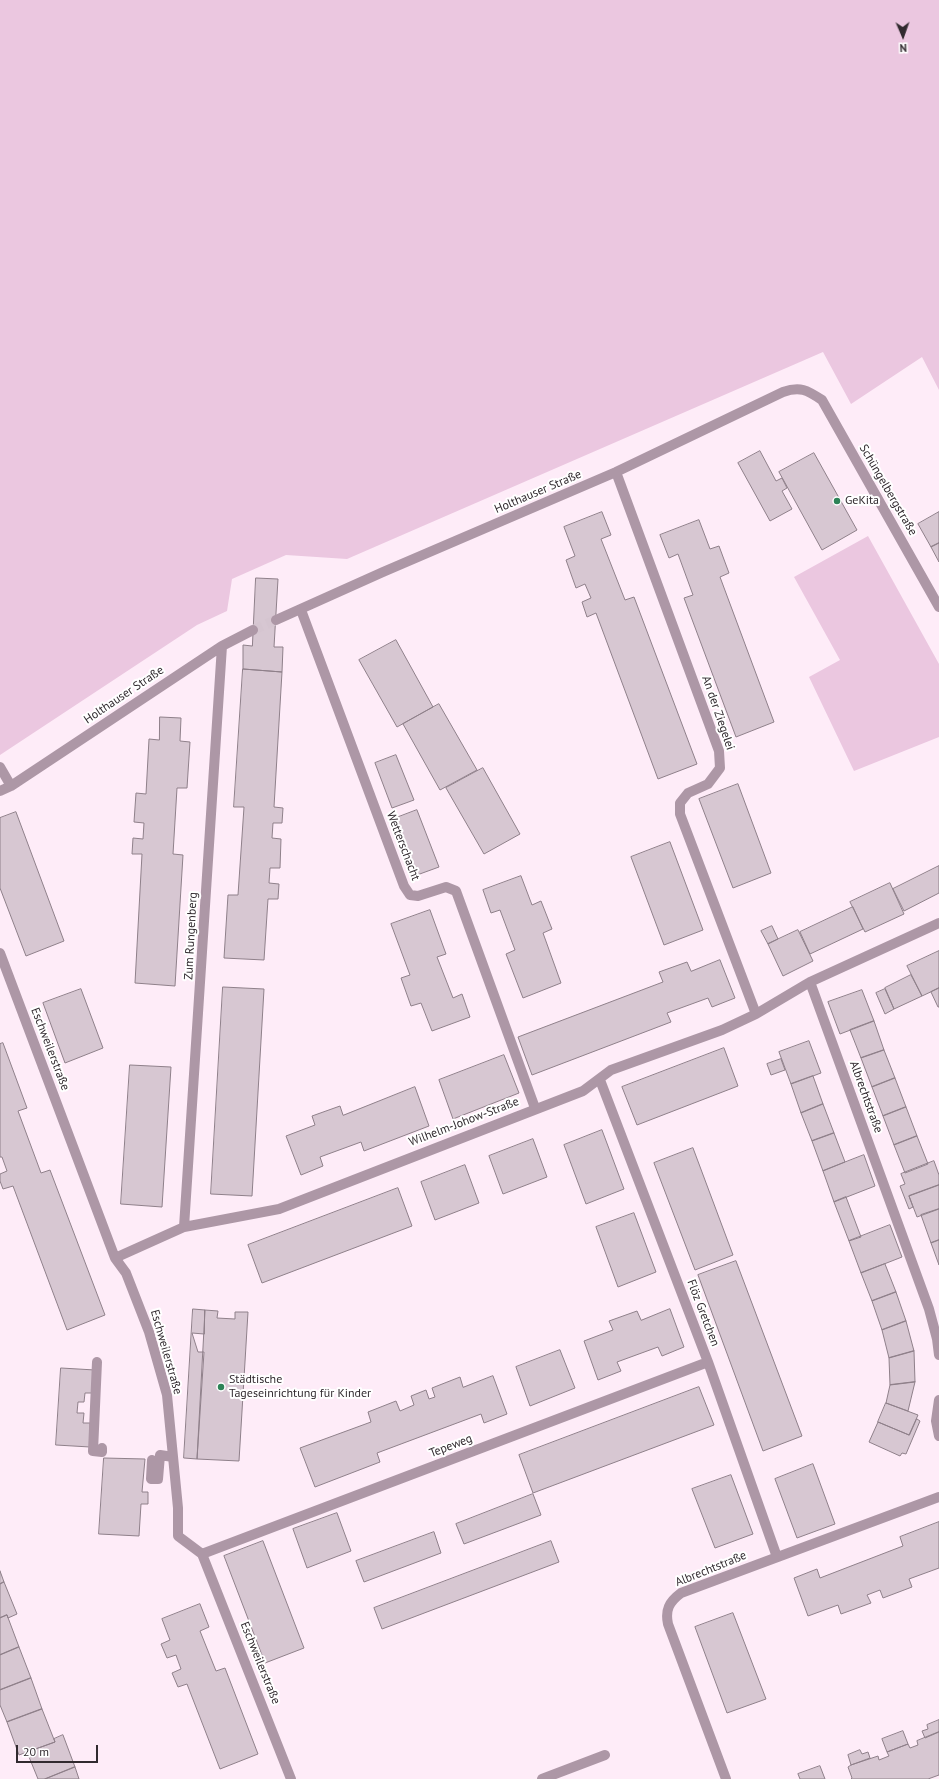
<!DOCTYPE html>
<meta charset="utf-8">
<style>
body{margin:0}
#map{position:relative;width:939px;height:1779px;overflow:hidden;background:#feecf8;font-family:"PT Sans",sans-serif}
canvas{display:block}
.north{position:absolute;left:883px;top:16px;width:40px;height:40px;-webkit-text-stroke:3px #fff;paint-order:stroke;rotate:178deg;font-size:11px;font-weight:700;line-height:16px;text-align:center;color:#312a2f}
.north::after{content:'';display:block;margin:auto;width:14px;height:18px;background:#312a2f;clip-path:polygon(50% 0,100% 100%,50% 72%,0 100%)}
.scale{position:absolute;left:16px;top:1745px;width:82px;height:18px;box-sizing:border-box;border:2px solid #312a2f;border-top:0;padding-left:5px;font-size:12px;line-height:14px;white-space:nowrap;color:#312a2f;-webkit-text-stroke:3px #fff;paint-order:stroke}
</style>
<div id="map">
<canvas width="939" height="1779"></canvas>
<div class="north">N</div>
<div class="scale">20 m</div>
</div>
<script>
const c = document.querySelector('canvas').getContext('2d');
c.lineJoin = 'round';
function fill(path, color) { c.fillStyle = color; c.fill(path, 'evenodd'); }
function strokePath(path, color, width, dash) { c.strokeStyle = color; c.lineWidth = width; c.lineCap = dash ? 'butt' : 'round'; c.setLineDash(dash || []); c.stroke(path); }
function label(font, color, halo, rows, align = 'center') {
  c.font = font + ' "PT Sans",sans-serif'; c.lineWidth = 4; c.setLineDash([]); c.textBaseline = 'middle'; c.strokeStyle = halo; c.fillStyle = color; for (const [text, x, y, turn = 0] of rows) {
    c.save(); c.translate(x, y); c.rotate((+turn || 0) * Math.PI / 180); c.textAlign = isNaN(turn) ? turn : align; if (halo) c.strokeText(text, 0, 0); c.fillText(text, 0, 0); c.restore();
  }
}
fill(new Path2D(`
 M0,0h939v390l-17,-33 -71,47 -28,-52 -476,207 -61,-4 -54,24 -5,32 -30,14 -197,130z
 M868,536l71,128v73l-85,34 -45,-94 31,-17 -46,-83z`), '#ebc7e0');
const building = new Path2D(`
 M760,451l16,30 6,-3 5,10 -5,3 10,18 -22,12 -32,-58z
 M814,453l43,77 -35,20 -43,-78z
 M602,512l9,23 -10,4 24,61 9,-3 63,167 -39,15 -62,-166 -9,4 -5,-15 9,-4 -6,-14 -9,4 -10,-28 9,-4 -11,-29z
 M939,512v31l-8,4 -13,-23z
 M699,520l11,29 9,-3 10,27 -9,4 54,145 -38,15 -52,-139 9,-3 -15,-41 -9,4 -9,-23z
 M939,543v19l-8,-15z
 M256,578l22,1 -4,68h9l-1,25 -39,-3v-24l9,1z
 M396,640l37,67 -36,20 -38,-67z
 M243,669l39,3 -8,135 9,1 -1,15h-9l-1,15 9,1 -1,29h-10l-1,15 10,1 -1,15h-10l-4,61 -40,-2 4,-63h10l6,-88h-10z
 M439,704l38,66 -37,20 -37,-66z
 M160,717l21,1 -1,23 10,1 -3,46h-10l-4,66 10,1 -8,131 -40,-3 7,-129h-10l1,-16 10,1 1,-16 -10,-1 2,-29 10,1 3,-55 10,1z
 M396,755l18,45 -22,8 -17,-45z
 M483,768l37,66 -36,20 -38,-66z
 M738,784l33,89 -38,15 -34,-89z
 M417,810l22,57 -22,8 -21,-57z
 M16,812l48,129 -38,15 -26,-68v-70z
 M670,842l33,88 -39,15 -33,-88z
 M939,866v27l-35,18 -11,-22z
 M521,876l11,29 9,-4 11,28 -9,4 18,50 -38,15 -17,-44 9,-4 -15,-40 -9,3 -8,-23z
 M890,883l14,31 -39,18 -15,-30z
 M853,907l10,22 -53,25 -10,-22z
 M430,910l16,44 -9,3 16,41 9,-4 8,23 -38,14 -11,-28 -10,3 -10,-28 9,-3 -19,-51z
 M772,926l6,13 -10,5 -7,-13z
 M798,930l15,31 -30,15 -15,-32z
 M939,951v37l-17,8 -15,-30z
 M720,960l15,38 -23,9 -4,-9 -41,15 4,9 -139,53 -14,-38 145,-55 -4,-10 28,-10 4,9z
 M911,975l11,21 -28,13 -9,-21z
 M223,987l41,2 -12,207 -41,-2z
 M939,988v19h-1l-7,-15z
 M81,989l22,59 -38,15 -22,-60z
 M885,989l9,20 -9,5 -9,-21z
 M862,990l12,31 -34,13 -12,-32z
 M874,1021l10,29 -23,8 -11,-28z
 M809,1041l12,32 -30,11 -12,-32z
 M3,1043l24,65 -9,3 23,62 9,-3 55,145 -38,15 -54,-144 -10,3 -3,-8v-7l7,-3 -5,-14h-2v-113z
 M724,1048l14,38 -101,39 -15,-38z
 M884,1050l11,28 -23,9 -11,-29z
 M504,1055l15,38 -66,26 -14,-39z
 M781,1059l4,11 -14,5 -4,-11z
 M130,1065l41,2 -9,140 -41,-3z
 M813,1076l10,28 -22,9 -10,-29z
 M895,1078l11,29 -23,9 -11,-29z
 M415,1087l14,39 -65,25 -3,-9 -41,15 3,9 -22,9 -15,-39 29,-11 -3,-9 28,-10 3,9z
 M823,1104l11,29 -22,8 -11,-28z
 M906,1107l11,29 -23,9 -11,-29z
 M602,1130l22,59 -38,15 -22,-59z
 M834,1133l11,29 -22,9 -11,-30z
 M917,1136l11,28 -23,9 -11,-28z
 M533,1139l14,38 -44,17 -14,-38z
 M693,1148l40,107 -38,15 -41,-107z
 M864,1155l11,31 -41,16 -11,-31z
 M934,1161l5,14v10l-30,11 4,11 -4,2 -9,-23 5,-2 -4,-10z
 M465,1165l14,38 -44,17 -14,-38z
 M939,1185v24l-22,8 -8,-21z
 M398,1188l14,38 -150,57 -14,-38z
 M846,1197l15,40 -12,4 -15,-39z
 M939,1209v31l-8,3 -10,-28z
 M634,1213l22,59 -38,15 -22,-60z
 M890,1225l12,32 -41,16 -12,-32z
 M939,1240v25l-8,-22z
 M736,1261l66,175 -39,15 -65,-176z
 M885,1264l11,28 -24,9 -11,-28z
 M896,1292l10,29 -24,9 -10,-29z
 M193,1309l12,1 -8,149 -13,-1z
 M670,1309l14,38 -22,9 -4,-9 -41,15 4,9 -23,9 -14,-39 29,-11 -4,-9 28,-10 4,9z
 M205,1310l13,1 -1,7 18,1v-7h13l-9,149 -42,-2 7,-107h-6l-6,-19 12,1z
 M906,1321l8,30 -25,7 -7,-28z
 M560,1350l15,38 -45,18 -14,-39z
 M914,1351l1,31 -25,3 -1,-27z
 M61,1368l34,2 -2,23h-8l-1,9h-6l-1,11h7l-1,10h7v24l-34,-2z
 M493,1376l14,38 -23,9 -3,-9 -104,39 3,9 -65,25 -15,-39 71,-26 -3,-10 28,-11 4,10 14,-6 -3,-9 15,-6 3,9 6,-2 -3,-9 28,-11 3,10z
 M915,1382l-7,29 -22,-8 4,-18z
 M699,1387l15,38 -181,68 -14,-38z
 M886,1403l32,12 -9,20 -31,-13z
 M917,1419l3,2 -14,33 -4,-1 -2,3 -31,-14 9,-20 31,13z
 M104,1458l41,1 -3,33h6v12h-7l-2,32 -40,-2z
 M813,1464l22,60 -38,14 -22,-59z
 M731,1475l22,59 -38,14 -23,-59z
 M533,1494l8,21 -77,29 -8,-20z
 M337,1513l14,38 -44,17 -14,-39z
 M939,1522v46l-30,11 3,8 -29,11 -3,-8 -13,5 4,8 -30,11 -3,-9 -30,11 -14,-38 23,-9 3,9 83,-32 -3,-9z
 M434,1532l7,21 -77,29 -8,-21z
 M263,1541l41,107 -39,15 -41,-107z
 M551,1541l8,21 -177,67 -8,-21z
 M0,1571l4,11 -4,2z
 M4,1582l13,32 -9,4 -1,-3 -7,3v-34z
 M200,1604l9,23 -9,4 16,40 9,-3 33,86 -38,15 -33,-85 -9,3 -6,-14 9,-4 -5,-14 -9,3 -6,-14 9,-4 -8,-21z
 M733,1613l33,86 -39,14 -32,-86z
 M7,1615l12,32 -19,8v-37z
 M19,1647l12,31 -31,12v-35z
 M31,1678l11,31 -35,13 -7,-17v-15z
 M42,1709l13,33 -36,13 -12,-33z
 M939,1720v12l-14,6 -3,-7 6,-2 -1,-4z
 M903,1731l5,13 -21,8 -5,-13z
 M939,1732v43l-11,4h-77l1,-1 -4,-11 3,-2 27,-9 1,4 10,-4 -2,-4 21,-8 2,4 8,-3 -1,-4z
 M63,1735l12,32 -30,12h-7l-11,-27 28,-10 -1,-3z
 M860,1750l2,4 6,-2 2,6 -19,7 -3,-10z
 M820,1766l5,13h-25l-2,-5z
 M75,1767l4,12h-34z`);
fill(building, '#d7c7d2');
strokePath(building, '#8f808a', 1);
strokePath(new Path2D(`
 M253,630l23,-10`), '#d5c5d0', 10, [10, 5]);
strokePath(new Path2D(`
 M616,472l103,279 1,17 -12,16 -20,9 -8,10v11l76,200
 M301,610l103,276 6,9 8,1 28,-9 10,4 79,217
 M276,620l107,-48 233,-100 167,-80c17,-6 24,-2 39,8l117,207
 M0,767l11,19
 M0,791l11,-5 211,-140 31,-16
 M0,953l115,305 11,15 23,59 18,63 11,113v28l24,18 89,225
 M810,982l119,327 8,30 2,16
 M600,1080l108,282 69,195
 M184,1227l38,-581
 M115,1258l69,-31 95,-18 304,-118 28,-21 111,-40 34,-16 54,-32 129,-59
 M97,1362l-4,89 9,1v-4
 M939,1400l-3,21 3,15
 M152,1460l-1,19h7l2,-24 13,2
 M202,1554l506,-192
 M542,1779l63,-24
 M726,1779l-58,-155c-3,-14 1,-22 13,-31l258,-96`), '#ad97a6', 10);
for (const [x, y, r, color] of [
 [837,501,4,"#2c8357"],
 [221,1387,4,"#2c8357"]
]) { const dot = new Path2D(); dot.arc(x, y, r, 0, 2 * Math.PI); c.fillStyle = color; c.fill(dot); strokePath(dot, '#fff', 1.5); }
label('12px', '#312a2f', '#fff', [
 ["Schüngelbergstraße",888,490,60],
 ["Holthauser Straße",538,492,-23],
 ["Holthauser Straße",124,695,-34],
 ["An der Ziegelei",718,713,71],
 ["Wetterschacht",403,846,69],
 ["Zum Rungenberg",191,936,-87],
 ["Eschweilerstraße",50,1049,69],
 ["Albrechtstraße",866,1097,70],
 ["Wilhelm-Johow-Straße",464,1122,-21],
 ["Flöz Gretchen",703,1313,69],
 ["Eschweilerstraße",166,1352,74],
 ["Tepeweg",451,1446,-21],
 ["Albrechtstraße",711,1569,-22],
 ["Eschweilerstraße",260,1663,68]
]);
label('12px', '#312a2f', '#fff', [
 ["GeKita",845,501],
 ["Städtische",229,1380],
 ["Tageseinrichtung für Kinder",229,1394]
], 'left');
</script>
